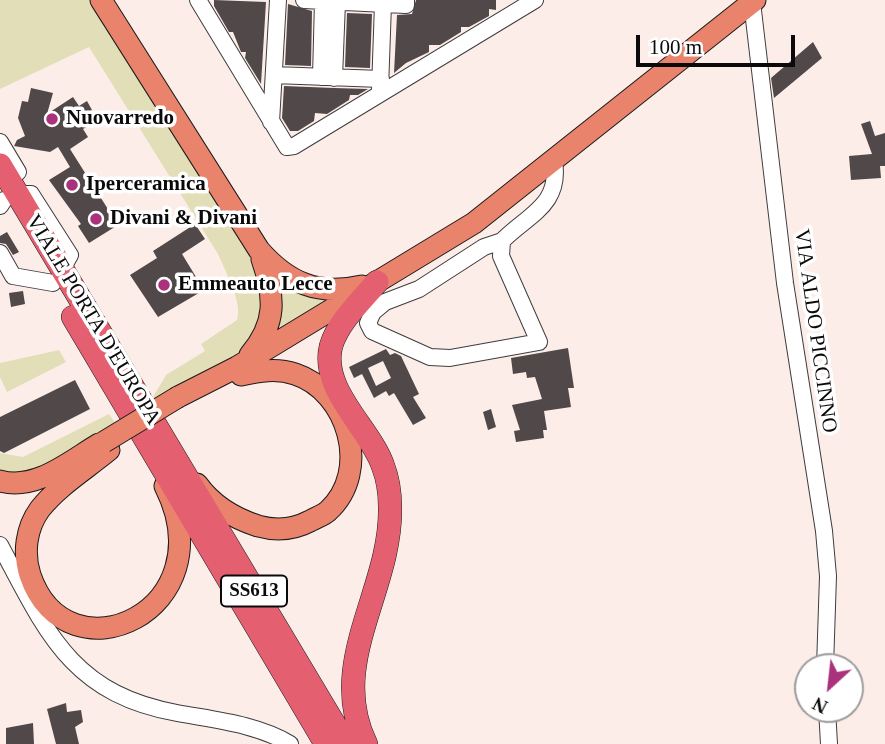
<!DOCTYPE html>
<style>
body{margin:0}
#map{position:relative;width:885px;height:744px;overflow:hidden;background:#fdede9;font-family:"Times New Roman",serif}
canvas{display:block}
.north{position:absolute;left:794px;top:653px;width:70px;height:70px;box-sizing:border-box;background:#fff;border:2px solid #9d9d9d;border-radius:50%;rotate:207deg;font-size:19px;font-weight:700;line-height:28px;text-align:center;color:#0a0a0a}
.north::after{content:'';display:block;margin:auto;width:24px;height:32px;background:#aa327d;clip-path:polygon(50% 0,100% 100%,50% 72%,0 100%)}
.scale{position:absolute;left:636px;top:35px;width:159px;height:32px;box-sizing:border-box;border:4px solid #0a0a0a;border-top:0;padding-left:9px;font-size:21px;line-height:24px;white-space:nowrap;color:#0a0a0a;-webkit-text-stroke:5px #fff;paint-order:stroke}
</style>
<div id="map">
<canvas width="885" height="744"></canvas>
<div class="north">N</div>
<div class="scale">100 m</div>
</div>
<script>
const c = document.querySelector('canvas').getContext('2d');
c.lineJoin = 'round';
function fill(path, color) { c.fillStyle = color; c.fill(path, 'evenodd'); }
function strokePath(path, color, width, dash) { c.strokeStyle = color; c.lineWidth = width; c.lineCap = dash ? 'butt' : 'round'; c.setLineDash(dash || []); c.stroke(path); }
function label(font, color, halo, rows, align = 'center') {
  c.font = font + ' "Times New Roman",serif'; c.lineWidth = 7; c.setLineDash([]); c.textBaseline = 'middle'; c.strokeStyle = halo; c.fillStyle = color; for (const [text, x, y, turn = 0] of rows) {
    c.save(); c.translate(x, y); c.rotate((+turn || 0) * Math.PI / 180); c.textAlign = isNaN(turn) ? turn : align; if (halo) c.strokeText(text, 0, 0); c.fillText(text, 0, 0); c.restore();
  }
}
fill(new Path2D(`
 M0,0h95l163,265 9,51 -24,38 -88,53 -2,-10 13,-22 39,-24 -4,-7 36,-24c6,-18 -12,-49 -19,-66l-129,-207 -89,42z
 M273,275l62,21 -63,41z
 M59,350l7,12 -59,30 -7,-15v-14z
 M109,414l10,15 -74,44 -45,2v-22l23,4z`), '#e2deb7');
fill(new Path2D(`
 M214,0l52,2 -5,82 -16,-26 1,-6h-5l-8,-20h-4l-15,-26z
 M416,0h80v10l-7,-1v7l-20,11h-8v5l-21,13h-11v7l-23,11 -12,10 3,-58 15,-1z
 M288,4l24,7 -1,55 -26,-1z
 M347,13l25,1 -2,54 -25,-1z
 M813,42l9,16 -48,40 -3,-20z
 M284,86l50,2 34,1 -10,6h-8l-1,5 -22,14 -12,-1 -1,8 -16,10h-8l-8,-13z
 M31,88l22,5 -6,21 26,-17 6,9 8,-5 5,9 -7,6 5,9 -7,4 5,8 -18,12 48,76 -29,18 -11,-17 3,-2 -32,-44 21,-13 -12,-20 -8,5 -36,-6 3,-6 8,-4 -7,-18 4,-17 6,1z
 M870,121l5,15 10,-3v33h-5l1,12 -30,2 -2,-24 23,-2 -11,-30z
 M195,224l10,15 -23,15 22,36 -46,27 -28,-42 27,-17 -4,-7z
 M7,232l12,20 -6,3 -7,-11 -6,-1v-7z
 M23,291l2,13 -14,3 -2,-14z
 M568,348l6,40h-6l3,19 -27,4 3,19h-4l1,8 -28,4 -2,-11 6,-1 -8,-25 30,-6 -7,-22 -8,1 -1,-6 -13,2 -2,-16z
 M386,349l4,6 5,-2 6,3 18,38 -6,3 13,21 -13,7 -19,-32 -5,3 -3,-5 -12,7 -12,-24 -8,4 -5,-11zM383,361l8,17 -15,8 -8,-18z
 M75,380l15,29 -86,44 -4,-2v-34z
 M491,409l5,18 -8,3 -5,-18z
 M66,703l1,9 14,-2 2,12 -8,5 4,17h-23l-9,-35z
 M33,723l1,21h-28v-16z`), '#514849');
const minor = new Path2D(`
 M198,0l89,147 7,-1 241,-146
 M304,0l102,5v-5
 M752,2l33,281 39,248 4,45 -3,91
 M274,75l107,4
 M321,77l2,-76
 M334,78l3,-76
 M380,89l3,-85
 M271,122l7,-122
 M0,142l18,30 -9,8
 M17,194h14l39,61 -8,14
 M0,206l4,-6
 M502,241l-18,6 -65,42 -34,13 -12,10 -5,11 4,8 58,26 20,1 89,-16 -38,-86 1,-15c27,-27 59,-36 52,-80
 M0,253l13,23 40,7
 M0,545c46,86 71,149 177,168 37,7 80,11 113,31
 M827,709l2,35`);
const major = new Path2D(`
 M101,0l158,250c29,33 59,46 103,36
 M250,355c27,-32 25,-58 12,-96
 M178,397l59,-30 237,-144 281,-223
 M109,450c-23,19 -51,36 -69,59 -14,19 -17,44 -10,66 37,109 198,36 135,-89
 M0,481c36,10 70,-20 99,-37
 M197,484c15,21 36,34 61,42 18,5 35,4 52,-5 5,-3 14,-6 18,-10 44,-40 20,-120 -33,-137 -18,-6 -36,-3 -54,1`);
const highway = new Path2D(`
 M0,165l346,579
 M73,317l253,427
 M366,744c-40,-81 26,-154 24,-237 0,-14 -2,-28 -7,-41 -13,-38 -63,-76 -52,-120 7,-24 30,-45 46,-64`);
strokePath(minor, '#3d3d3d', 18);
strokePath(major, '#1b1b1b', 23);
strokePath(highway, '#1b1b1b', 24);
strokePath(minor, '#fff', 16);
strokePath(major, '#e9836c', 21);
strokePath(highway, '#e46070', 23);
const majorBridge = new Path2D(`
 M104,442l74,-45`);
strokePath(majorBridge, '#1b1b1b', 23, []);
strokePath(majorBridge, '#e9836c', 21);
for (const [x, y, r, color] of [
 [52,119,7,"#aa327d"],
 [72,185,7,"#aa327d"],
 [96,219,7,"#aa327d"],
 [164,285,7,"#aa327d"]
]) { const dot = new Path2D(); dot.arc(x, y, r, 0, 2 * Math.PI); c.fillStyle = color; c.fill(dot); strokePath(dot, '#fff', 2.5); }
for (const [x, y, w] of [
 [254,591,66]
]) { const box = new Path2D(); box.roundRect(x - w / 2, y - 15.5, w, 31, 5); c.fillStyle = '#fff'; c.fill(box); strokePath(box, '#0a0a0a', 2); }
label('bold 19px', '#0a0a0a', null, [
 ["SS613",254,591]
]);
label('bold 21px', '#0a0a0a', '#fff', [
 ["Nuovarredo",66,119],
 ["Iperceramica",86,185],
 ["Divani & Divani",110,219],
 ["Emmeauto Lecce",178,285]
], 'left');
label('21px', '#0a0a0a', '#fff', [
 ["VIALE PORTA D'EUROPA",93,320,59],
 ["VIA ALDO PICCINNO",815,331,82]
]);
</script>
